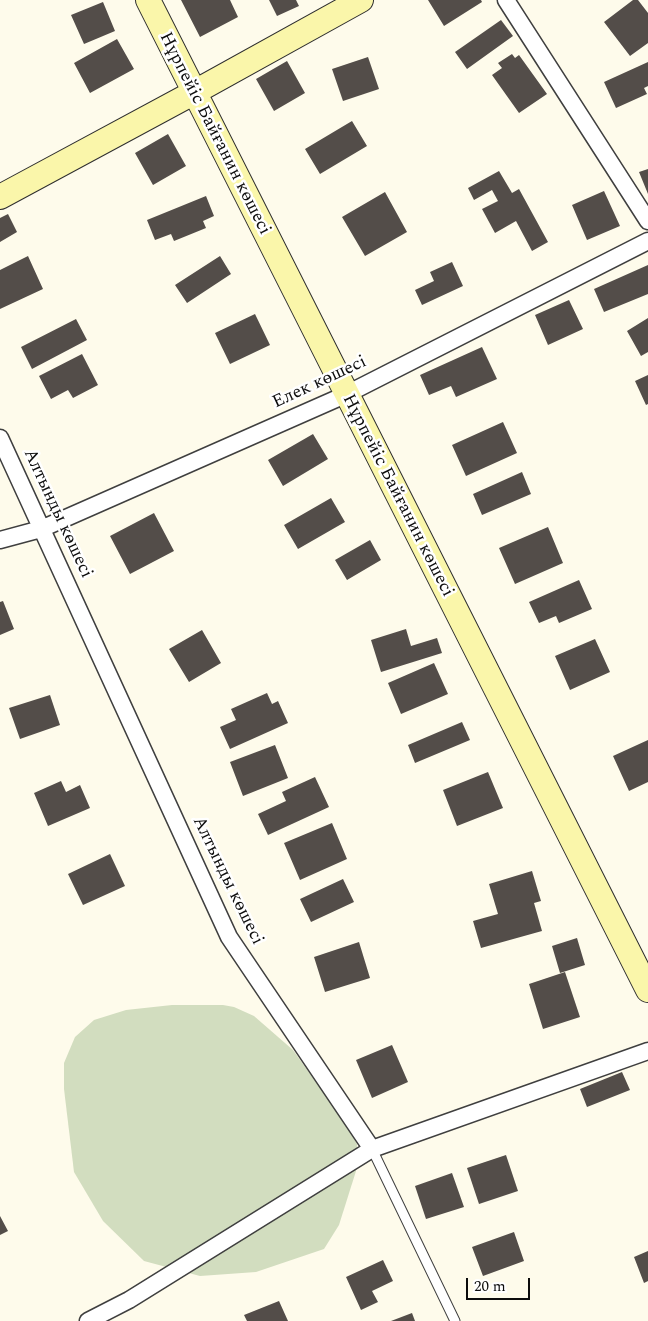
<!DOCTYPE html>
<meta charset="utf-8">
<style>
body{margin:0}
#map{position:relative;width:648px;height:1321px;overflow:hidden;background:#fefbeb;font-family:Spectral,serif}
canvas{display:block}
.scale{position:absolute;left:466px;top:1278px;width:64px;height:22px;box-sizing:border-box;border:2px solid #0c0c0c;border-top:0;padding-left:6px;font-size:15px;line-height:18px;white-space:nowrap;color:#0c0c0c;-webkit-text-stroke:4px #fff;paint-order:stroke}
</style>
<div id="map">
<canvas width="648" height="1321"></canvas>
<div class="scale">20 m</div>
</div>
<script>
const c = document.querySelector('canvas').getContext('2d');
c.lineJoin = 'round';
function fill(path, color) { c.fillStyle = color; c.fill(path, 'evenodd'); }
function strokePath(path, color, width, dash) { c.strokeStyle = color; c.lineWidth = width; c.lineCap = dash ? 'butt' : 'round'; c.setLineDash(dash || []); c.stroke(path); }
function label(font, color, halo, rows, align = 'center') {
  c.font = font + ' Spectral,serif'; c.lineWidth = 5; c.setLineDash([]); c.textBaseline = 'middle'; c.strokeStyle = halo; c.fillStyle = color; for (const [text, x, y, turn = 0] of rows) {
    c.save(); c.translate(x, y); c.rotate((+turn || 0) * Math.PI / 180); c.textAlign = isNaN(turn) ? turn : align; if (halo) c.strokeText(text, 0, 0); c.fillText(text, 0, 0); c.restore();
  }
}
fill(new Path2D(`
 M172,1005h51l11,2 20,9 39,34 55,77 9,17 -1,27 -17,54 -15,24 -68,23 -56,4 -56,-15 -41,-40 -29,-49 -10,-83v-26l11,-26 19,-17 32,-10z`), '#d2ddbf');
fill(new Path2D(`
 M181,0h49l8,17 -38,20z
 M269,0h27l3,6 -22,10z
 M428,0h53l1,2 -38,24z
 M633,0h5l10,13v30l-18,13 -26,-34z
 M103,2l12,29 -31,13 -13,-29z
 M501,20l12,16 -46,33 -12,-17z
 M117,39l17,30 -44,24 -16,-30z
 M512,54l3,4 4,-3 28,39 -28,19 -27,-38 10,-7 -4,-5z
 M368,57l11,32 -36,12 -11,-32z
 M287,61l18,32 -31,18 -18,-32z
 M648,62v24l-4,2 3,6 -31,14 -12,-26z
 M352,121l15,25 -47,28 -15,-25z
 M168,134l18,32 -33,19 -18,-32z
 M648,169v25l-9,-22z
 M499,171l13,22 7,-4 29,53 -16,9 -16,-30 -21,12 -13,-24 16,-8 -6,-11 -18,10 -6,-12z
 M604,191l16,35 -33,14 -15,-35z
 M385,192l22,40 -42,24 -23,-39z
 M206,196l8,20 -11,5 3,7 -32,13 -3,-7 -16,6 -8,-20z
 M8,214l9,18 -17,10v-24z
 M28,256l15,33 -43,20v-39z
 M220,256l11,18 -44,29 -12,-18z
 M452,262l11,24 -41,19 -7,-15 19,-9 -4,-9z
 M648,265v29l-44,18 -10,-23z
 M569,300l14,29 -35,16 -13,-30z
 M255,314l15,31 -40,19 -15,-31z
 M648,318v34l-7,4 -14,-25z
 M76,319l11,21 -55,29 -11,-22z
 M482,347l15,32 -41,18 -5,-11 -22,9 -9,-20z
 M82,354l16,31 -25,13 -5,-8 -17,9 -12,-23z
 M648,375v29l-2,1 -11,-24z
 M503,422l14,31 -51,23 -14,-31z
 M313,434l15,25 -45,27 -15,-26z
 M522,472l9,22 -49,21 -9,-21z
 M331,498l14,24 -47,27 -14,-24z
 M154,513l20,38 -44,23 -20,-38z
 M548,527l15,36 -48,21 -16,-36z
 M370,540l11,20 -34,20 -12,-20z
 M579,580l13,29 -33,14 -3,-7 -17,7 -10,-21z
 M3,601l11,28 -14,6v-33z
 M406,629l5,17 26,-8 5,15 -61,19 -10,-32z
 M202,630l19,33 -32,19 -20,-33z
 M595,639l15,33 -40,18 -15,-34z
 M434,663l14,31 -47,20 -13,-31z
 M267,693l5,11 6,-3 10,22 -58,26 -10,-22 16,-7 -5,-11z
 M50,695l10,30 -40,14 -11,-31z
 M462,722l8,18 -55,23 -7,-18z
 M648,740v42l-19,9 -16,-35z
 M275,745l13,33 -45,18 -13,-34z
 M488,772l15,36 -46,18 -14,-36z
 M315,777l14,30 -61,28 -10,-21 28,-13 -4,-9z
 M61,781l5,11 14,-7 10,23 -42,18 -14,-33z
 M332,823l15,36 -47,21 -16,-37z
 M110,854l15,32 -42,19 -15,-31z
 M532,871l9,30 -7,2 8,28 -61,17 -8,-27 25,-7 -9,-30z
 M343,879l11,23 -43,20 -11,-23z
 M577,938l8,27 -25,8 -8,-27z
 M359,942l11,36 -45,14 -11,-35z
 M565,972l15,45 -37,12 -14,-45z
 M392,1045l16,37 -36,16 -16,-38z
 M622,1072l8,18 -43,17 -7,-18z
 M506,1155l12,36 -39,13 -12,-36z
 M452,1173l12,34 -38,12 -11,-33z
 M0,1216l8,15 -8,4z
 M514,1232l10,29 -41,15 -11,-29z
 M648,1251v30l-4,2 -10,-26z
 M383,1260l10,21 -21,10 6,11 -17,8 -15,-33z
 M279,1301l9,20h-41l-3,-6z
 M412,1313l3,8h-24z`), '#534d49');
const lane = new Path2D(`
 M372,1149l83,172`);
const street = new Path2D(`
 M506,0l142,221
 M0,438l229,499 143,212
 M0,540l41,-11 304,-134 303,-154
 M88,1321l41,-21 243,-151 276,-98`);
const secondary = new Path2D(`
 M148,0l500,990
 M0,197l193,-104 168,-93`);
strokePath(lane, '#3f3f3f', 11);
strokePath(street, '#3f3f3f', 19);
strokePath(secondary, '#2e2e2e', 26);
strokePath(lane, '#fff', 9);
strokePath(street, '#fff', 16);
strokePath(secondary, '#faf6aa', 24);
label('18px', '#0c0c0c', '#fff', [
 ["Нұрпейіс Байғанин көшесі",214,134,63],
 ["Елек көшесі",320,383,-25],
 ["Нұрпейіс Байғанин көшесі",397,496,63],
 ["Алтынды көшесі",57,514,65],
 ["Алтынды көшесі",227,881,64]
]);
</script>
